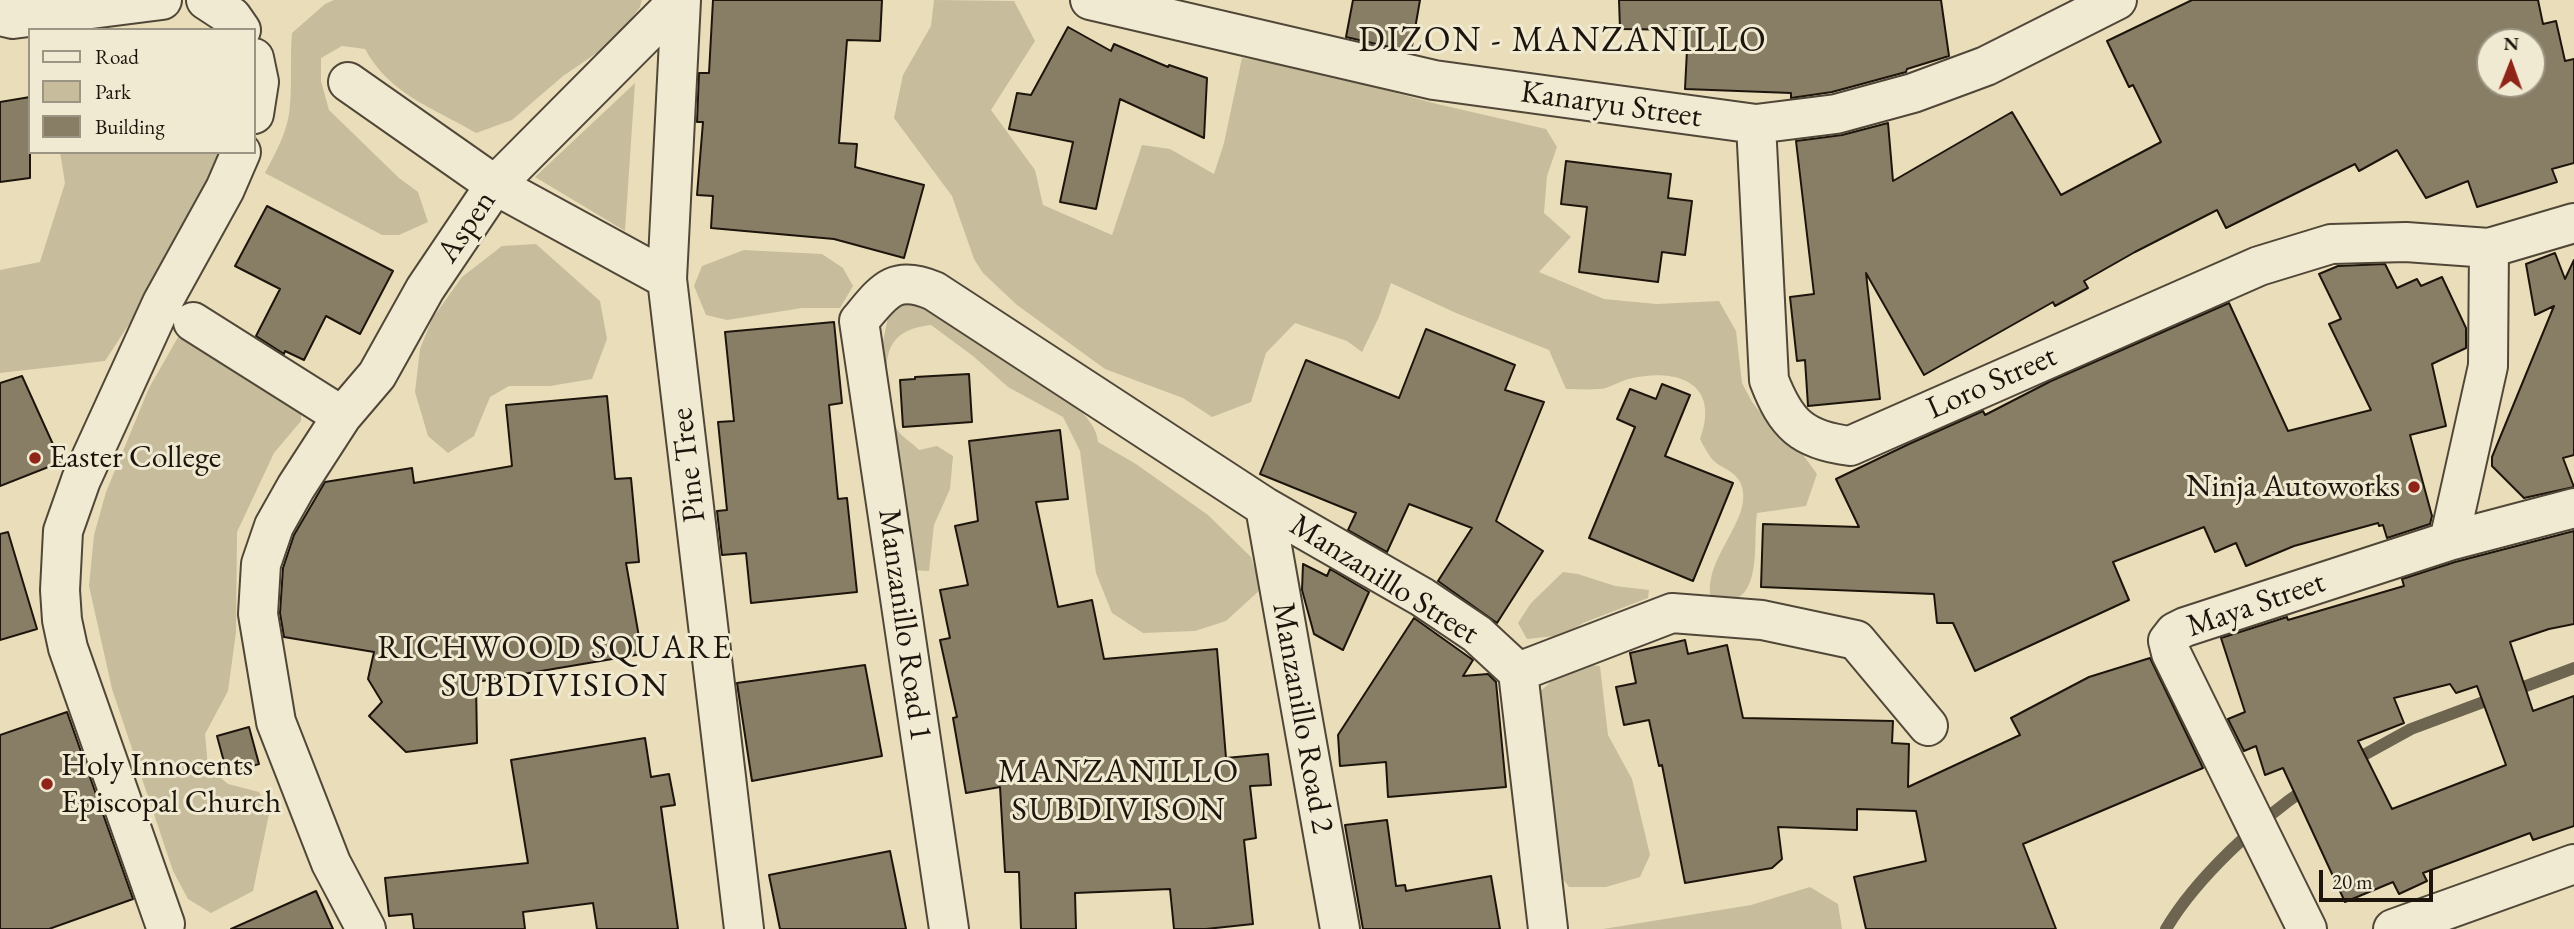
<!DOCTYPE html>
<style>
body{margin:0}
#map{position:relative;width:2574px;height:929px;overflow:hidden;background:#eadeba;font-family:"EB Garamond",serif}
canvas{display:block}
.legend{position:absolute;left:28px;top:28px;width:228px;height:126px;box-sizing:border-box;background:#f1ead2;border:2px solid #9c9583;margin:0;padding:9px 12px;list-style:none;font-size:21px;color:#1d150c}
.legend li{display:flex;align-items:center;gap:14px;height:35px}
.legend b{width:35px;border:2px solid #9c9583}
.north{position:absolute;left:2476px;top:28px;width:70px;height:70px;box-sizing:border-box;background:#f1ead2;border:2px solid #9c9583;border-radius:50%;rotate:1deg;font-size:19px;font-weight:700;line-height:28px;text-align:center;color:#1d150c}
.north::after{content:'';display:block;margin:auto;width:24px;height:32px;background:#8f2418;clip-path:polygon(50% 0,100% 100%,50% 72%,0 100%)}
.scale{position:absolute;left:2319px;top:870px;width:114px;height:32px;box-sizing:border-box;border:4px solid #1d150c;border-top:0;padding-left:9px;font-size:21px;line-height:24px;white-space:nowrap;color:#1d150c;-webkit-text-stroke:5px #f1ead2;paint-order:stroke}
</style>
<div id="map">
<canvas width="2574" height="929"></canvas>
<ul class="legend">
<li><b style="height:9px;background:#f1ead2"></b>Road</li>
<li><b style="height:19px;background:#c7bc9c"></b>Park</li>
<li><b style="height:19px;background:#887e66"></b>Building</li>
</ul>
<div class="north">N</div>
<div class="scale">20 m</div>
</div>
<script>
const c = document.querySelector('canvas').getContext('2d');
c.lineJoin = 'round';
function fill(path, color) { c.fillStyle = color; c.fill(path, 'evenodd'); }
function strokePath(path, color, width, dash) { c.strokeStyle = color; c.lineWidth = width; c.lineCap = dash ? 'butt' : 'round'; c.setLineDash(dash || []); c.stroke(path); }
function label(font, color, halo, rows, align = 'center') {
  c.font = font + ' "EB Garamond",serif'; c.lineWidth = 6; c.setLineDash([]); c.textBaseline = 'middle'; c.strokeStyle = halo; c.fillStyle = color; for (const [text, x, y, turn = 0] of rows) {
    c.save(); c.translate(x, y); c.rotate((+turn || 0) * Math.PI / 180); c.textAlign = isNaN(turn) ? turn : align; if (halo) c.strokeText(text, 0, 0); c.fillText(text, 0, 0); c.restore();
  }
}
fill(new Path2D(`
 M334,0h308l-2,7 -23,32 -54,37 -51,44 -36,13c-42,-25 -86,-38 -111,-84l-23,-3 -21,12v23l8,29 70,68 19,14 10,30 -29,13h-17l-117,-62c11,-21 24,-44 25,-68 2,-24 0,-48 2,-72l33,-29z
 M934,0l80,1 21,40 -44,69 44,60 8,35 69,30 30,-90 28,4 44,25 10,-31 18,-85 58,9 137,37 109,25 11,18 -10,29 -3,37 27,24 -32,35 65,27 52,5 63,-3 17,30 6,52 10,19 25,32 24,18 16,22 -11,32 -49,7c-4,24 5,78 -24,87 -6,2 -16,0 -22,-1 -9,-42 46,-82 29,-117 -7,-13 -21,-14 -29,-24 -4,-6 -8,-13 -11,-19 21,-56 -23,-72 -71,-60 -10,2 -20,10 -30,10 -11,1 -22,0 -33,0l-17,-39 -93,-37 -65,-30 -12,34 -17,35 -15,-11 -52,-18 -29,30 -15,49 -39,15 -29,-19 -78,-29 -88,-64 -34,-32 -9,-14 -22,-63 -58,-78 9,-43 28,-49z
 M635,83l-10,148 -90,-54z
 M60,152h167l-34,74 -88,135 -105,12v-103l40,-8 25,-79z
 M536,244l64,57 7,38 -15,40 -42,7h-41l-19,11 -16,39 -26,17 -20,-17 -13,-44 5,-43 12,-30 30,-42 40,-31z
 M744,250l78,4 21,14 10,18 -13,22h-38l-75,12 -21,-5 -12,-29 8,-20z
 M922,300l152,103c9,11 23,23 24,39l38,22 72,51 43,42 10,32 -35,32 -31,10 -52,2 -31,-20 -16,-40 -16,-122 -17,-34 -55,-30 -35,-31 -42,-31c-45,5 -48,31 -42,70 2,10 2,23 7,32 4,10 16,15 23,23l18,-4 16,10 -3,33 -16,36 -5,46 -21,-1 -31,-199 11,-54 10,-11 12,-5z
 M185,325l116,70v26l-27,32 -37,79 -1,100 -8,59 -23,43 3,33 20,17 31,8 10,22 -16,77 -42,22 -23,-14 -15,-28 -61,-182 -23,-103 5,-51 12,-43 43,-104z
 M1563,572l15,2 37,12 34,4 -1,8 -65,25 -19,12 -37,4 -9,-16 13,-20z
 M1571,664l29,2 8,69 24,44 18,76 -10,22 -34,10h-37l-9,-12 -24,-180z
 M1810,887l28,17 4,25h-239l148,-24z`), '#c7bc9c');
strokePath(new Path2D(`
 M2351,762l60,-33 163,-61
 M2166,929c30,-51 93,-109 142,-142`), '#6e6551', 12);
const building = new Path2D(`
 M713,0h169l-2,41 -33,-1 -8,103 18,1 -2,23 69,18 -20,73 -70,-19 -123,-11 2,-32 -16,-1 6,-73h-6l2,-49h10z
 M1353,0h67l-9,52 -65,-15z
 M1619,0h322l8,56 -42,13 -1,3 -74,20 -41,6v-5l-106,-4 3,-59 -68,-1z
 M2192,0h346l5,24 13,-3 9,40 9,-2v104l-22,6 5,13 -80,25 -9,-26 -42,17 -29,-48 -38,21 -4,-7 -129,64 -9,-18 -82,42 -51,29 4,7 -33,18 -2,-4 -129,73 -58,-102 14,126 -72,7 -3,-46 -8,1 -7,-64 24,-3 -18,-153 46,-6 46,-12 5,58 119,-69 49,83 100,-53 -28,-57 -4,2 -22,-46zM2490,42h42v42h-42z
 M1068,27l43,24 3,-7 54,23 1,-2 38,13 -3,60 -84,-39 -24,110 -36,-7 13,-60 -64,-13 8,-36 14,2z
 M30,97v81l-30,4v-80z
 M1566,161l105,13 -3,24 24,3 -7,54 -23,-3 -4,30 -79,-10 8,-65 -26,-3z
 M267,206l126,65 -33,63 -34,-18 -22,44 -19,-9 -1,3 -28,-18 24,-47 -45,-23z
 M2555,253l10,26 9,-19v195l-11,3 11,29 -50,11 -32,-32v-9l62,-151 -19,9 -9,-51z
 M2385,264l12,24 20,-9 4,7 21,-9 24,51v20l-34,16 14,62 -36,9 22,81 -2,8 -43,14 -4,-13 -4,1 -1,-3 -84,23 -48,20 -10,-23 -21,9 -11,-25 -91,35 16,38 -154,71 -22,-48h-16l-3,-29 -173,-7 2,-63 96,3 -23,-48 73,-35 74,-33 2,4 66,-34 178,-78 59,128 83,-21 -42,-86 12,-5 -22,-45 19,-8z
 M834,322l8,81 -13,2 9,94 9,-1 10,94 -106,11 -5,-50 -24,2 -5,-44 10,-1 -9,-88 16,-1 -9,-89z
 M1426,329l89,36 -10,25 39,12 -48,119 47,30 -46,72 -59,-42 34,-53 -63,-24 -22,48 -39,-22 8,-17 -96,-39 46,-114 93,38z
 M969,374l3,48 -69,5 -3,-47 15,-1v-2z
 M22,376l39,86 -61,24v-103z
 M1662,384l28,11 -25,61 68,27 -40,98 -104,-43 46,-111 -18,-8 13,-30 26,10z
 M607,396l8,83 16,-1 8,84 -13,1 16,91 -166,28 1,61 -71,9 -37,-36 13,-14 -14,-23 6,-27 -90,-15 -4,-24 3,-45 11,-33 31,-53 87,-14 2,15 98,-17 -6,-61z
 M1060,430l8,69 -32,3 22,105 34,-7 12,59 113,-10 9,109 42,-4 3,31 -21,1 6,52 -12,2 9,84 -47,5h-32l-4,-40 -95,4 1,36h-55l-2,-57h-14l-5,-85 -34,6 -13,-75 4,-1 -17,-77 10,-2 -10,-48 28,-5 -13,-59 23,-5 -9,-80z
 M2574,531v93l-25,5 -39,13 23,69 41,-15v130l-41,14 -3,-7 -107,40 4,8 -28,13 -6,-12 -48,20 -62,-134 -18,7 -9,-29 -12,5 -16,-32 17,-7 -24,-74 66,-21 1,3 116,-34 -2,-7 53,-17zM2450,684l6,9 21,-7 29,79 -114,44 -34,-68 46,-18 -10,-25z
 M8,532l29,97 -37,11v-106z
 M1303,564l24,12 3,-7 39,23 -26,58 -29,-16 -12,-44z
 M1414,618l59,42 -10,16 25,-2 8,8 10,105 -118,10 -2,-35 -46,4 -2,-31z
 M1685,640l3,14 39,-9 16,73 150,3 -1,22 17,1 -1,43 112,-52 -9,-17 78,-41 61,-19 53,110 -180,76 33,85h-190l-12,-52 72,-16 -10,-50 -59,-2v21l-79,-3 4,32 -10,9 -87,15 -23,-118 -3,1 -10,-46 -25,5 -8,-38 20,-4 -6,-30z
 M865,665l17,91 -130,25 -15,-98z
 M67,712l66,187 -84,30h-49v-194z
 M249,727l10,37 -32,9 -10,-37z
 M645,738l6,39 18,-3 6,31 -14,2 17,122h-81l-4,-26 -70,9 2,17h-111l-2,-15 -23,2 -4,-38 143,-15 -17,-103z
 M1387,820l9,66 9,-1 1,6 85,-15 9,53h-137l-18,-104z
 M890,851l16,78h-126l-11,-54z
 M316,891l17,38h-102z`);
fill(building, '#887e66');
strokePath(building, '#1d150c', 2);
const street = new Path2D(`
 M206,0l26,17 9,13
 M681,0l-14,279 77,650
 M1090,0l344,80 322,44 80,-10 77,-21 73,-27 131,-66
 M0,16l13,3 149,-19
 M254,58l5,24 -5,32
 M348,82l147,103 172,94
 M1756,124l13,256c17,44 33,60 81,66l409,-180 72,-22 75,-2 83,6 85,-25
 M193,322l149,94
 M1265,507l75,422
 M2449,541l39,-175 1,-118
 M1518,672l154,-59 90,7 94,20 72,86
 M1518,672l30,257
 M165,924l-97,-276 -6,-28 -2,-30 3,-59 18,-51 81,-177 63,-114 16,-37
 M366,929l-35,-66 -55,-141 -18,-108 3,-50 13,-38 22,-39 46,-71 35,-41 48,-86 70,-104 184,-185
 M949,929l-90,-608c25,-30 35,-47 75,-30l331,216 157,90 55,37 41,38
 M2307,929l-136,-276 -3,-12 7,-9 10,-5 264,-86 125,-33
 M2393,929l181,-65`);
strokePath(street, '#504738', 42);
strokePath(street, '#f1ead2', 38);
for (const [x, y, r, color] of [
 [35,458,7,"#8f2418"],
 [2414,487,7,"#8f2418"],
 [47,784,7,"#8f2418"]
]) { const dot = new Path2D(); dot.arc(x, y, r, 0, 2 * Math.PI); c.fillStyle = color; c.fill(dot); strokePath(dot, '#f1ead2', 2.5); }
label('32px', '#1d150c', '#f1ead2', [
 ["Kanaryu Street",1611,105,8],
 ["Aspen",467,227,-56],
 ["Loro Street",1992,383,-24],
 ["Pine Tree",689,465,-97],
 ["Manzanillo Street",1384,580,32],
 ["Maya Street",2256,605,-19],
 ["Manzanillo Road 1",904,625,82],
 ["Manzanillo Road 2",1302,718,80]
]);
label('32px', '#1d150c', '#f1ead2', [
 ["Easter College",49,458],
 ["Ninja Autoworks",2400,487,"right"],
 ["Holy Innocents",61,766],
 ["Episcopal Church",61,803]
], 'left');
c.letterSpacing = '2px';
label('33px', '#1d150c', '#f1ead2', [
 ["RICHWOOD SQUARE",555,649],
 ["SUBDIVISION",555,687],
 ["MANZANILLO",1119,773],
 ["SUBDIVISON",1119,811]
]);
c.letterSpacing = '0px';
c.letterSpacing = '2px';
label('35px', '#1d150c', '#f1ead2', [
 ["DIZON - MANZANILLO",1563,41]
]);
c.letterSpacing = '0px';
</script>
